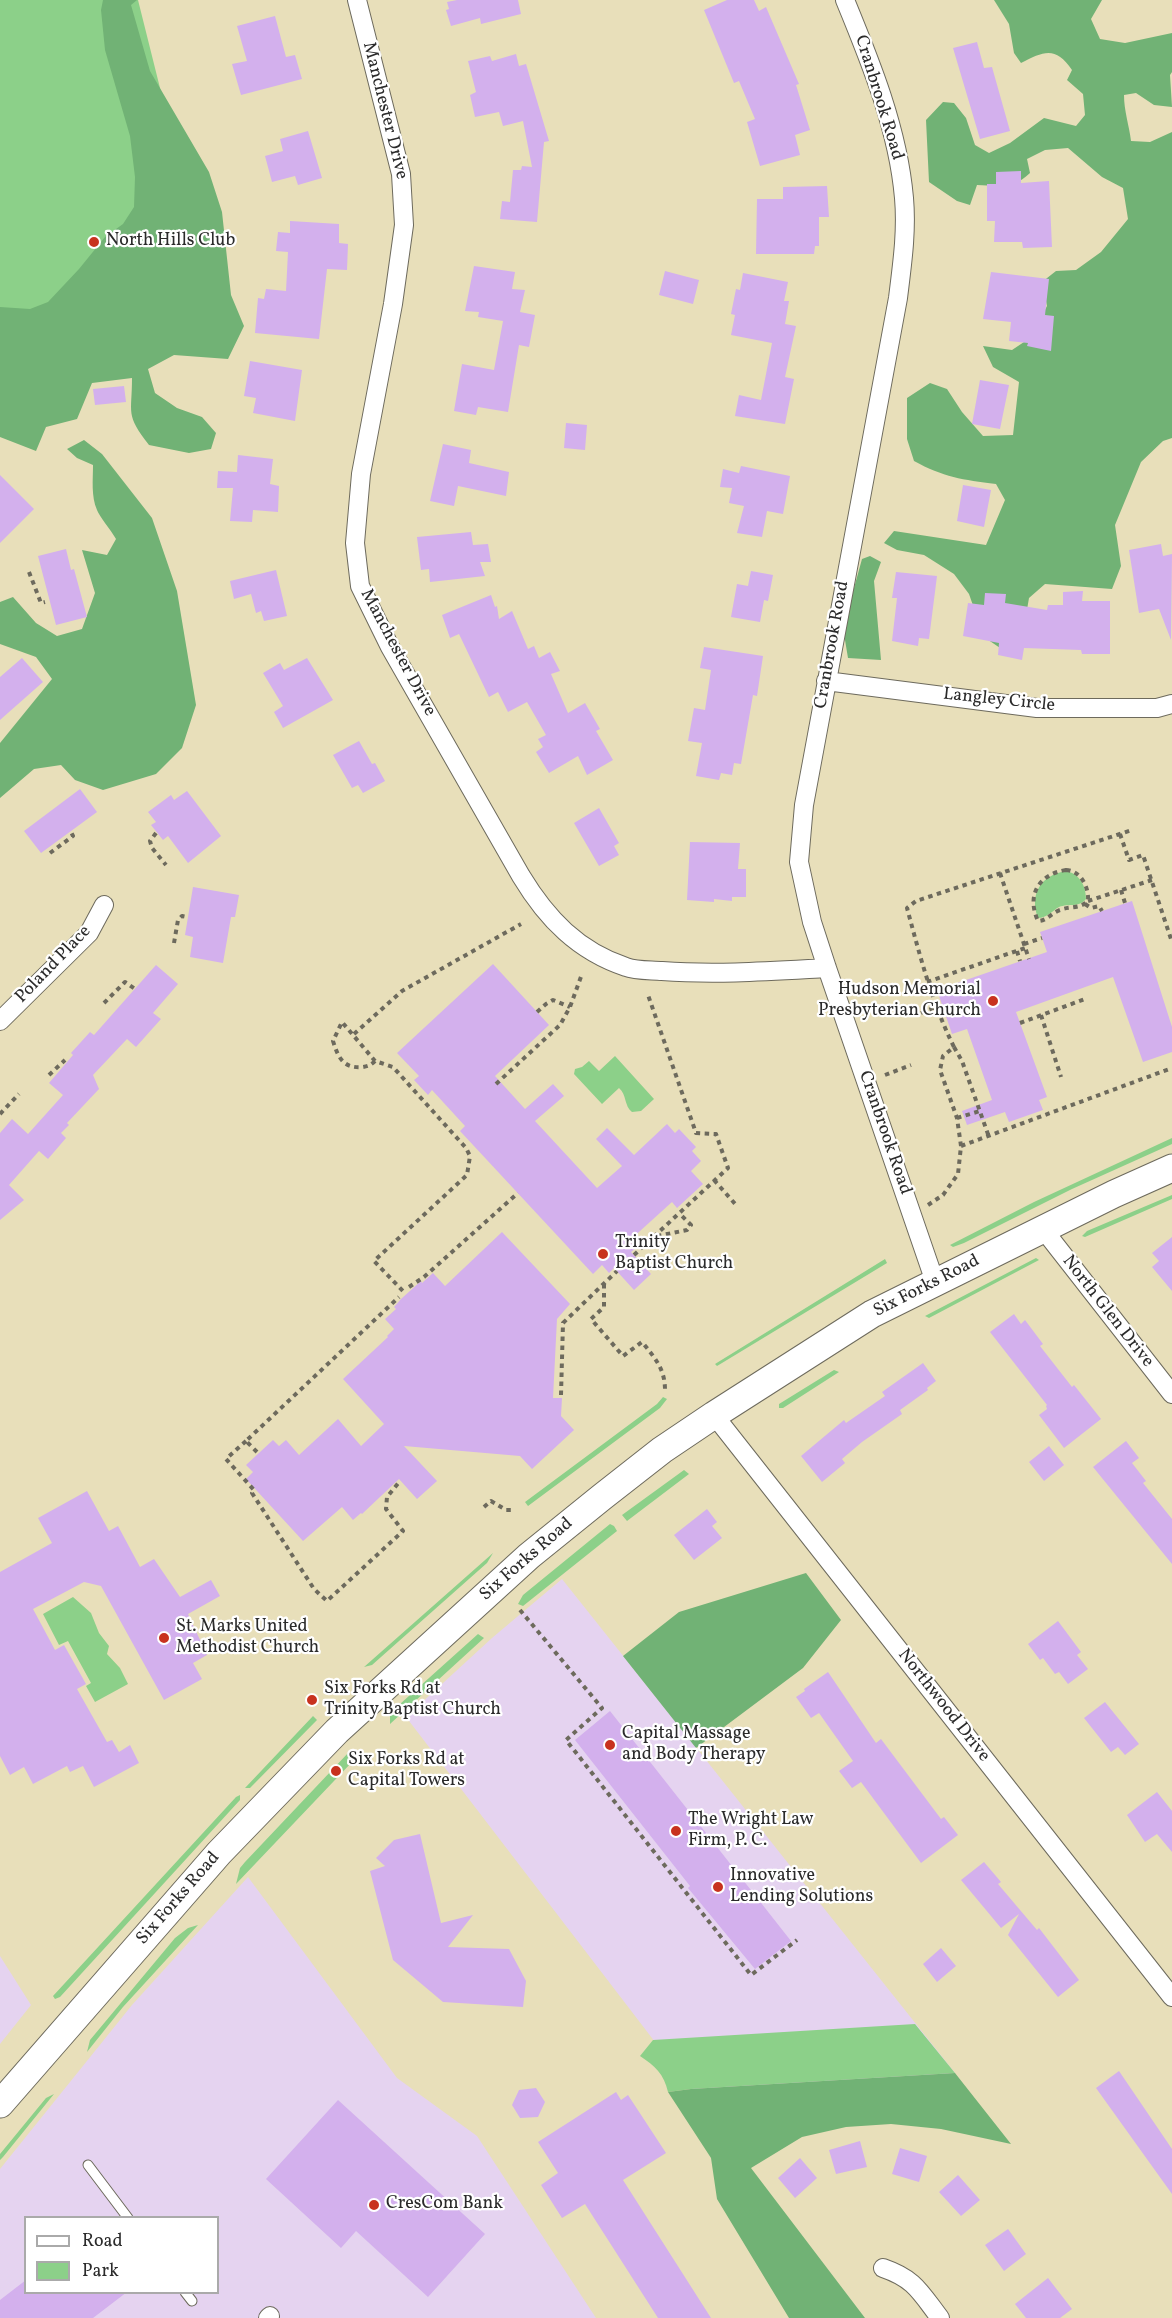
<!DOCTYPE html>
<style>
body{margin:0}
#map{position:relative;width:1172px;height:2318px;overflow:hidden;background:#e8dfba;font-family:Vollkorn,serif}
canvas{display:block}
.legend{position:absolute;left:24px;top:2216px;width:195px;height:78px;box-sizing:border-box;background:#fff;border:2px solid #aaa;margin:0;padding:8px 10px;list-style:none;font-size:18px;color:#2b2b2b}
.legend li{display:flex;align-items:center;gap:12px;height:30px}
.legend b{width:30px;border:2px solid #aaa}
</style>
<div id="map">
<canvas width="1172" height="2318"></canvas>
<ul class="legend">
<li><b style="height:8px;background:#fff"></b>Road</li>
<li><b style="height:16px;background:#8cd089"></b>Park</li>
</ul>
</div>
<script>
const c = document.querySelector('canvas').getContext('2d');
c.lineJoin = 'round';
function fill(path, color) { c.fillStyle = color; c.fill(path, 'evenodd'); }
function strokePath(path, color, width, dash) { c.strokeStyle = color; c.lineWidth = width; c.lineCap = dash ? 'butt' : 'round'; c.setLineDash(dash || []); c.stroke(path); }
function label(font, color, halo, rows, align = 'center') {
  c.font = font + ' Vollkorn,serif'; c.lineWidth = 4.5; c.setLineDash([]); c.textBaseline = 'middle'; c.strokeStyle = halo; c.fillStyle = color; for (const [text, x, y, turn = 0] of rows) {
    c.save(); c.translate(x, y); c.rotate((+turn || 0) * Math.PI / 180); c.textAlign = isNaN(turn) ? turn : align; if (halo) c.strokeText(text, 0, 0); c.fillText(text, 0, 0); c.restore();
  }
}
fill(new Path2D(`
 M562,1579l393,494 -264,16 -285,-372 86,-79z
 M248,1877l149,201 80,58 119,182h-596v-149l132,-164zM26,2218h192v74h-192z
 M0,1956l31,49 -31,39z`), '#e5d3f0');
fill(new Path2D(`
 M0,0h138l26,104 12,80 -176,201z
 M1066,871c14,3 20,15 20,28 -7,9 -17,4 -27,8 -7,4 -12,11 -21,11 -9,-24 3,-43 28,-47z
 M615,1056l39,43 -13,12 -9,1c-8,-6 -5,-17 -13,-24l-17,16 -28,-30 1,-5 7,-2 7,-6 10,10z
 M1172,1138v6l-100,45 -108,54 -11,4 -3,-2 84,-43z
 M1172,1195v4l-87,38 -3,-1 5,-5z
 M1036,1258l3,2 -110,58 -4,-2z
 M885,1259l2,4 -165,100 -5,3 -2,-2z
 M834,1370l5,2 -56,36h-4v-4z
 M663,1397l4,2 -7,9 -132,98 -3,-4 132,-98z
 M684,1470l5,4 -62,47 -5,-6z
 M610,1524l4,2 3,5 -94,75 -5,-2 5,-9z
 M493,1553l-6,10 -115,102 -8,2z
 M73,1597l18,16 8,20 10,13 -2,8 13,14 8,16 -33,18 -9,-16 5,-3 -23,-42 -9,4 -16,-31z
 M478,1634l6,4 -94,86v-11z
 M313,1716l4,4 -67,68h-5z
 M349,1752l4,9 -117,123 4,-16 5,-6z
 M240,1795v5l-180,197 -5,2 -2,-3 183,-199z
 M198,1925l-75,82 -36,45 3,-12 85,-102 13,-10z
 M915,2024l40,49 -264,16 -23,3c-4,-18 -13,-26 -28,-36l13,-16z
 M54,2094l-51,63 -3,3v-6l46,-56z`), '#8cd089');
fill(new Path2D(`
 M103,0h34l-6,5 19,66 59,101 13,40 9,83 13,31 -16,33 -54,-4 -26,14 7,24 22,15 25,9 14,16 -5,16 -22,4 -40,-8c-24,-31 -17,-31 -17,-67l-40,5 -15,36 -31,8 -10,24 -36,-14v-130l30,2 18,-7 31,-33 26,-32 18,-13 11,-17 1,-30 -5,-41 -25,-86 -4,-40z
 M994,0h108l-11,19 9,20 25,4 47,-10v39l-2,3 2,32 -18,-2 -18,-12 -12,2c0,16 5,30 7,46l19,1 22,-10v306l-9,3 -22,21 -26,63 6,41 -9,23 -67,-5 -16,14 -5,29 -21,23 -19,-13 -15,-43 -15,-20 -30,-19 -27,-5 -13,-7 10,-12 92,14 19,-45 -9,-16c-33,-4 -53,-7 -82,-23l-7,-22v-41l23,-15 17,6 15,23 21,24 30,-1 6,-53 -26,-15 -10,-21 29,4 18,-12 17,-32 -5,-24 14,-11 20,-1 25,-18 27,-33 -5,-31 -21,-11 -34,-29 -23,2 -18,9 3,14c-16,16 -32,13 -53,12l-7,20 -13,-4 -28,-19 -3,-62 17,-18 11,1 12,15 9,27 14,8 21,-10 34,-25 32,8 9,-11 -2,-21 -16,-14 5,-10c-16,-24 -28,-19 -51,-7l-7,-10 -5,-29z
 M84,440l18,14 50,64 25,73 19,114 -14,43 -26,26 -53,16 -28,-10 -14,-15 -27,4 -34,29v-55l52,-64 -16,-22 -36,-13v-42l13,-5 23,26 21,13 25,-7 13,-36 -13,-43 25,5 9,-16c-5,-9 -17,-23 -19,-29 -6,-14 -4,-30 -4,-45l-16,-7 -10,-9z
 M870,556l11,6 -7,19 7,79 -33,-2 -5,-30 19,-69z
 M806,1573l35,47 -38,48 -107,80 -73,-92 56,-44z
 M955,2073l56,71 -70,-15 -50,-5 -45,3 -44,10 -51,31 114,150h-76l-72,-119 -6,-41 -43,-66 23,-3z`), '#71b275');
fill(new Path2D(`
 M457,0h61l3,14 -40,10 -1,-6 -29,8 -5,-16 3,-1 -2,-7z
 M727,0h27l5,11 7,-4 33,77 -3,1 14,45 -15,5 5,20 -40,11 -13,-44 8,-3 -16,-38 -5,2 -30,-73z
 M275,16l11,41 9,-2 7,24 -61,16 -9,-31 15,-3 -10,-35z
 M977,42l7,26 8,-1 18,64 -30,8 -27,-91z
 M516,54l3,12 7,-2 23,77 -5,1 -7,80 -37,-3 2,-18 8,1 3,-32h8l1,-4 10,1 -9,-46 -20,5 -4,-14 -24,5 -5,-22 6,-3 -8,-31 22,-5 2,5z
 M308,131l14,47 -24,7 -3,-9 -23,6 -7,-26 18,-5 -3,-12z
 M1021,171v12l28,-2 3,66 -29,1 -1,-6h-28l1,-21h-8v-37h9v-12z
 M827,186l2,31h-10v29h-4l-1,8h-58l1,-55h26v-12z
 M290,221l49,3v19l9,1 -1,26 -20,-1 -8,70 -64,-6 3,-35 6,1 2,-10 20,2 2,-39 -12,-1 2,-19 12,1z
 M474,266l41,6 -3,17 13,1 -5,22 15,3 -6,32 -10,-2 -11,67 -30,-5 -2,8 -22,-4 8,-47 32,6 9,-49 -25,-4 1,-5 -14,-1z
 M665,271l34,9 -6,24 -34,-9z
 M991,272l58,7 -4,36 9,1 -3,35 -24,-5 1,-3 -19,-2 2,-19 -28,-3z
 M743,273l45,9 -4,19h5l-4,23 11,2 -11,51 9,2 -9,45 -50,-8 4,-21 22,5 11,-57 -41,-8 4,-20 -4,-1 5,-25 4,1z
 M250,361l52,9 -7,51 -42,-8 3,-15 -12,-2z
 M980,380l29,5 -9,44 -28,-5z
 M124,386l2,16 -31,3 -2,-16z
 M566,423l21,2 -2,25 -21,-2z
 M443,444l28,6 -2,13 40,9 -3,24 -48,-10 -4,20 -24,-5z
 M238,455l35,4 -3,25 9,2 -1,26 -25,-2 -1,12 -22,-1 3,-33h-16l1,-17 19,1z
 M741,466l49,10 -7,38 -16,-3 -5,26 -25,-4 7,-27 -15,-3 3,-15 -12,-1 3,-18 16,4z
 M0,475l34,34 -34,34z
 M963,485l28,5 -7,37 -27,-6z
 M471,532l2,13 15,-1 3,18h-11l5,14 -55,6 -1,-13 -8,1 -4,-33z
 M1161,544l2,12 9,-2 -1,86 -12,-31 -20,4 -10,-63z
 M66,549l5,21 3,-1 13,48 -31,8 -18,-69z
 M276,570l11,46 -23,5 -3,-10 -5,2 -5,-19 -17,5 -4,-18z
 M751,571l22,4 -5,26 -4,-1 -4,22 -29,-5 6,-33 11,2z
 M896,572l41,4 -8,63 -10,-1 -1,8 -26,-5 5,-43h-5z
 M1083,591l-1,10h28v53h-28l-1,-4 -57,-2 -2,12 -24,-5 1,-12 -36,-7 5,-33 16,2 1,-12 21,1 -1,9 42,7 1,-5h15v-13z
 M491,595l4,12 2,-1 2,13 13,-8 16,38 6,-3 5,12 11,-6 10,19 -9,3 17,39 17,-10 15,26 -4,2 17,29 -26,15 -9,-19 -29,17 -13,-21 7,-5 -5,-8 8,-4 -19,-33 -19,10 -10,-20 -9,5 -30,-63 -9,4 -8,-23z
 M704,647l59,9 -6,40 -4,-1 -12,69 -7,-1 -2,12 -11,-2 -2,7 -23,-4 6,-33 -14,-2 6,-33 11,2 6,-40 -11,-2z
 M22,658l21,24 -43,38v-43z
 M307,658l26,42 -50,28 -9,-16 9,-6 -20,-33 17,-10 4,7z
 M359,741l13,23 3,-1 10,18 -22,12 -5,-8 -6,3 -19,-33z
 M80,789l17,23 -56,41 -17,-22z
 M187,791l34,45 -33,27 -20,-27 -5,4 -12,-15 5,-3 -8,-10 23,-17 3,5z
 M599,808l20,35 -5,3 5,9 -20,11 -25,-43z
 M690,842l50,1 -2,26h8v28h-14v4l-18,-2v3l-27,-2z
 M193,887l46,8 -4,22h-4l-8,46 -33,-6 3,-20 -8,-2z
 M1132,901l40,126v25l-29,10 -30,-85 -97,35 31,85 -8,3 4,10 -34,12 -4,-10 -38,13 -5,-14 30,-11 -25,-71 -15,5 -15,-44 110,-38 -7,-20z
 M493,964l56,61 -54,51 30,33 28,-25 11,12 -29,25 62,67 25,-22 -26,-27 11,-11 27,27 33,-31 8,9 4,-4 17,18 -4,4 9,10 -10,10 12,13 -26,24 -5,-6 -43,39 7,7 -5,4 20,22 -17,16 -20,-22 -5,5 -7,-8 -9,9 -133,-143 5,-5 -33,-36 -4,5 -14,-15 5,-4 -22,-23z
 M156,965l22,19 -25,29 8,6 -25,28 -9,-8 -34,36 6,14 -32,34 2,2 -8,8 5,5 -18,21 -9,-8 -30,34 15,15 -24,20v-87l12,-14 16,15 35,-39 -14,-12 24,-28 -2,-2 19,-21 4,3z
 M502,1232l68,72 -13,15 -4,79h9l-1,18 13,14 -42,39 -12,-13 -116,-10 33,35 -20,18 -18,-20 -37,35 -1,-1 -8,7 -11,-13 -39,34 -57,-62 7,-7 -7,-7 27,-25 6,6 7,-6 13,15 39,-36 23,27 23,-22 -41,-45 45,-42 -1,-1 7,-7 -9,-10 11,-10 -2,-2 7,-8 20,-18 1,2 11,-10 12,13z
 M1172,1237v54l-20,-24 7,-6 -7,-8z
 M1014,1314l7,10 4,-4 18,24 -3,2 32,41 2,-2 27,34 -37,29 -25,-33 8,-6 -1,-3 1,-1 -57,-73z
 M923,1363l13,18 -9,7 1,2 -28,20 2,4 -40,28 -20,17 3,4 -23,19 -21,-26 43,-36 2,3 39,-27 -3,-4z
 M1126,1441l13,17 -7,5 14,18 -3,2 29,36v45l-79,-97z
 M1049,1446l15,19 -20,16 -15,-19z
 M87,1491l22,40 9,-5 22,41 14,-8 26,38 31,-17 9,16 -32,18 19,41 -14,8 9,16 -38,21 -63,-114 -17,-4 -51,27 22,41 9,-5 22,39 -9,5 30,53 5,-2 7,12 11,-7 9,18 -45,24 -11,-21 -13,6 -3,-6 -34,18 -9,-17 -14,8 -10,-19v-184l52,-29 -14,-25z
 M707,1509l10,13 -5,4 10,12 -28,22 -20,-25z
 M1058,1621l23,31 -4,3 11,14 -20,15 -9,-12 -4,2 -12,-16 -3,2 -12,-16z
 M828,1672l48,71 5,-4 60,80 3,-2 14,18 -37,28 -60,-81 -9,6 -13,-17 14,-10 -34,-48 -8,5 -15,-21 9,-6 -1,-2z
 M1105,1702l34,42 -14,11 -7,-8 -7,5 -27,-34z
 M610,1711l181,230 -36,28 -67,-81 2,-2 -115,-146z
 M1157,1792l15,19v41l-15,-18 -12,8 -18,-27z
 M420,1834l21,89 32,-8 -25,32 61,2 17,32 -3,26 -80,-5 -50,-42 -23,-89 15,-5 -9,-8 18,-18z
 M984,1862l17,20 -3,2 39,46 2,-2 40,52 -21,17 -50,-62 11,-21 -18,14 -40,-48z
 M941,1948l15,18 -19,16 -14,-18z
 M1119,2071l53,78v45l-76,-106z
 M536,2088l9,14 -7,15 -18,1 -8,-13 7,-15z
 M616,2092l5,8 7,-5 38,58 -43,27 88,138h-53l-73,-114 -23,14 -21,-33 17,-12 -20,-31z
 M338,2100l147,134 -57,63 -72,-66 -15,17 -75,-69z
 M860,2141l7,26 -31,7 -7,-24z
 M900,2148l27,8 -8,26 -27,-8z
 M800,2158l17,20 -22,20 -17,-20z
 M958,2175l22,25 -19,16 -22,-24z
 M1008,2229l18,25 -22,17 -19,-26z
 M1048,2278l24,31 -12,9h-34l-11,-14z
 M26,2280v12h101l-34,26h-93v-18z`), '#d3b0ed');
const lane = new Path2D(`
 M88,2165l40,53
 M185,2292l7,9`);
const street = new Path2D(`
 M357,0l44,174 3,51 -11,79 -32,170 -6,69 5,43 30,61 131,229c26,43 57,75 105,91 10,4 25,3 36,4 55,4 110,0 165,-3
 M845,0c26,63 53,129 59,198 3,34 -2,67 -6,100l-94,507 -5,57 13,60 15,46 108,314
 M826,681l211,27h120l15,-4
 M0,1021l89,-88 15,-28
 M1043,1229l129,165
 M714,1415l458,582
 M883,2268c32,11 37,24 57,50
 M268,2318l2,-2`);
const primary = new Path2D(`
 M0,2104l219,-251 118,-122 192,-175 73,-59 60,-47 52,-35 158,-101 242,-120 58,-26`);
strokePath(lane, '#6d6a5d', 11);
strokePath(street, '#6d6a5d', 20);
strokePath(primary, '#6d6a5d', 29);
strokePath(new Path2D(`
 M29,572l12,31 4,-1
 M156,833l-6,8 2,7 14,17
 M1120,834l9,26 14,-5 29,87
 M50,853l23,-17 -2,-4
 M1066,870c15,1 23,17 22,31 -8,8 -18,5 -28,9 -9,3 -13,11 -22,11 -12,-26 1,-47 28,-51z
 M1000,873l29,86
 M1121,890l4,13
 M1088,901l64,-21
 M1085,904l6,4 8,-2 3,5
 M174,943l4,-23 4,-4 5,1
 M1024,944l18,-6
 M1017,951l3,10
 M927,982l98,-34
 M104,1003l21,-21 10,7
 M537,1012l9,-8 7,-4 17,7
 M921,1013l15,-6
 M1041,1015l20,62
 M1020,1023l65,-24
 M354,1034l48,-43 119,-67
 M954,1047l8,14 27,76
 M375,1061c-4,4 -6,5 -12,6 -20,2 -25,-10 -30,-26l9,-19 33,39 18,6 73,81 4,8 -3,19 -93,86 29,30
 M49,1075l16,-15
 M885,1075l26,-10
 M496,1084l64,-59 10,-18 12,-33
 M0,1114l19,-20
 M957,1118l23,-7
 M961,1146l211,-78
 M714,1180l23,26
 M928,1205l15,-10 15,-21 3,-28 -4,-28 -17,-48 3,-14 11,-9c-22,-44 -34,-91 -47,-139l9,-7 216,-71
 M657,1236l30,-6 4,-5 -12,-12
 M634,1255l94,-87 -12,-34 -20,-1 -48,-138
 M604,1284v23l-13,12 32,37 19,-14c13,16 23,27 23,48
 M409,1287l15,-10 94,-84
 M561,1395l2,-72 54,-52
 M246,1441l-20,18 28,31 -2,3 62,96 13,12 76,-70 -17,-22 1,-12 13,-16
 M257,1452l-11,-11 153,-144
 M484,1507l7,-6 15,9h8
 M520,1610l82,98 -36,32 185,235 46,-35`), '#6d6a5d', 4, [4.5, 4.5]);
strokePath(lane, '#fff', 9);
strokePath(street, '#fff', 18);
strokePath(primary, '#fff', 27);
for (const [x, y, r, color] of [
 [94,242,6,"#c8321e"],
 [993,1001,6,"#c8321e"],
 [603,1254,6,"#c8321e"],
 [164,1638,6,"#c8321e"],
 [312,1700,6,"#c8321e"],
 [610,1745,6,"#c8321e"],
 [336,1771,6,"#c8321e"],
 [676,1831,6,"#c8321e"],
 [718,1887,6,"#c8321e"],
 [374,2205,6,"#c8321e"]
]) { const dot = new Path2D(); dot.arc(x, y, r, 0, 2 * Math.PI); c.fillStyle = color; c.fill(dot); strokePath(dot, '#fff', 2); }
label('18px', '#2b2b2b', '#fff', [
 ["Cranbrook Road",878,98,73],
 ["Manchester Drive",384,111,76],
 ["Cranbrook Road",833,645,-80],
 ["Manchester Drive",397,653,62],
 ["Langley Circle",999,701,6],
 ["Poland Place",54,965,-46],
 ["Cranbrook Road",884,1133,71],
 ["Six Forks Road",927,1287,-27],
 ["North Glen Drive",1107,1312,52],
 ["Six Forks Road",527,1560,-41],
 ["Northwood Drive",943,1706,52],
 ["Six Forks Road",179,1899,-49]
]);
label('18px', '#2b2b2b', '#fff', [
 ["North Hills Club",106,242],
 ["Hudson Memorial",981,991,"right"],
 ["Presbyterian Church",981,1012,"right"],
 ["Trinity",615,1244],
 ["Baptist Church",615,1265],
 ["St. Marks United",176,1628],
 ["Methodist Church",176,1649],
 ["Six Forks Rd at",324,1690],
 ["Trinity Baptist Church",324,1711],
 ["Capital Massage",622,1735],
 ["and Body Therapy",622,1756],
 ["Six Forks Rd at",348,1761],
 ["Capital Towers",348,1782],
 ["The Wright Law",688,1821],
 ["Firm, P. C.",688,1842],
 ["Innovative",730,1877],
 ["Lending Solutions",730,1898],
 ["CresCom Bank",386,2205]
], 'left');
</script>
